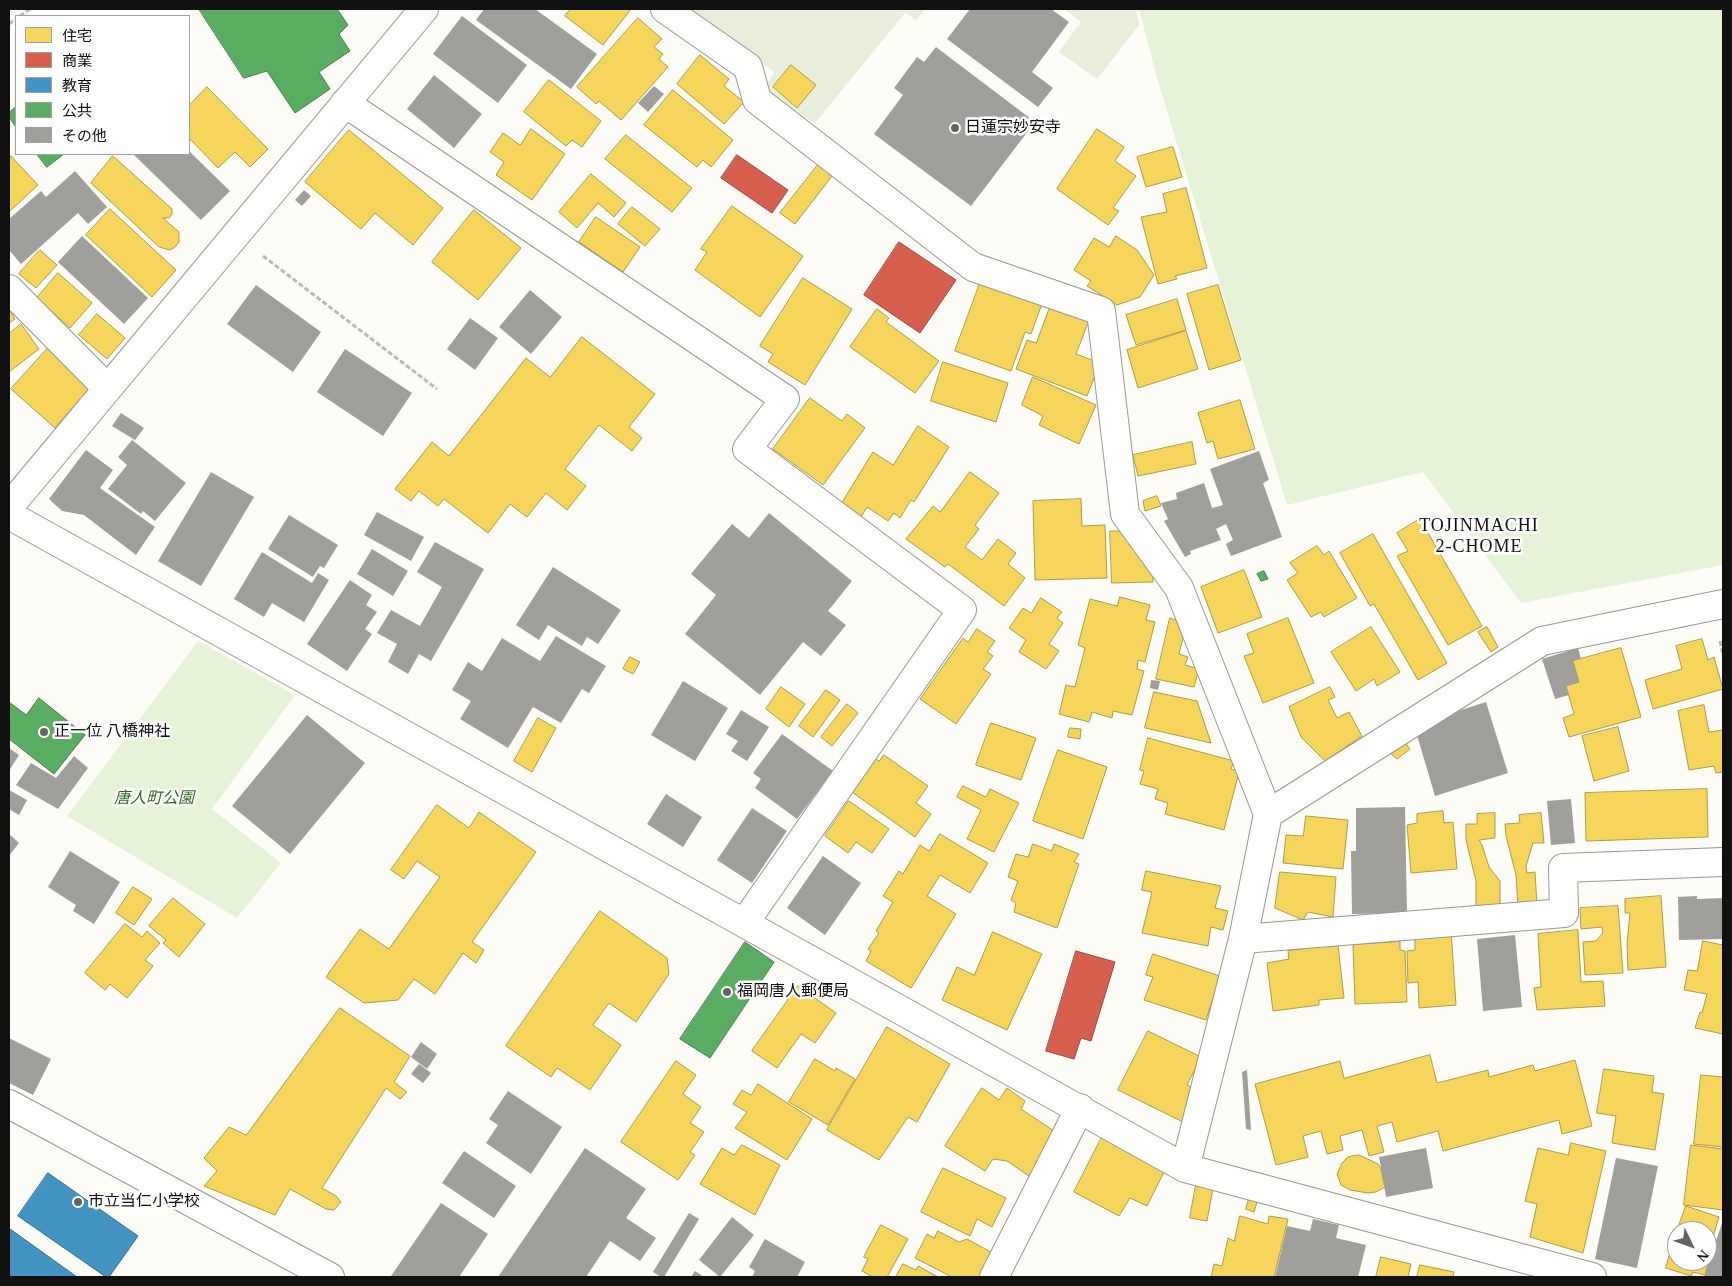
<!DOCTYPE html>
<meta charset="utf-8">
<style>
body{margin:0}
#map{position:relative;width:1732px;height:1286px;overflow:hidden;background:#fdfcf7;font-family:"Times New Roman","Noto Sans JP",serif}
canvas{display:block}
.frame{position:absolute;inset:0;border:10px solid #111;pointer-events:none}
.legend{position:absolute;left:15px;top:15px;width:175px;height:140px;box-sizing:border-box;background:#fff;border:1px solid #a0a0a0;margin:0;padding:6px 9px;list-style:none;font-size:15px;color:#111}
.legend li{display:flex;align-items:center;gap:10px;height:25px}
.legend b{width:25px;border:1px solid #a0a0a0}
.north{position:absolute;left:1667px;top:1221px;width:50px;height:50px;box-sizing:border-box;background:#fff;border:1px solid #a0a0a0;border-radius:50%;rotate:132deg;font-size:14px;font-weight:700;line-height:20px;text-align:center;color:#111}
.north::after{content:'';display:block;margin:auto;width:18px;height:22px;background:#646362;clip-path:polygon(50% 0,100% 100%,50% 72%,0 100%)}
</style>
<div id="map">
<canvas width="1732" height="1286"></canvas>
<div class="frame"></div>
<ul class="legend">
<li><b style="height:14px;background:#f6d55c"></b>住宅</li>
<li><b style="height:14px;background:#d6604d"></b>商業</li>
<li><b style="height:14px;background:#4393c3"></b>教育</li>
<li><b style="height:14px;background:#5aae61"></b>公共</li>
<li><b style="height:14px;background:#a19f9c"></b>その他</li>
</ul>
<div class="north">N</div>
</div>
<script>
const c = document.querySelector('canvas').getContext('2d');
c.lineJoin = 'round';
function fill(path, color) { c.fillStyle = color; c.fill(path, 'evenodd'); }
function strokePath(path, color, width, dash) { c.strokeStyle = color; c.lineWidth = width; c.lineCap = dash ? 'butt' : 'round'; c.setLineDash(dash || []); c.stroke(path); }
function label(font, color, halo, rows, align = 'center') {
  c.font = font + ' "Times New Roman","Noto Sans JP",serif'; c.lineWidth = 5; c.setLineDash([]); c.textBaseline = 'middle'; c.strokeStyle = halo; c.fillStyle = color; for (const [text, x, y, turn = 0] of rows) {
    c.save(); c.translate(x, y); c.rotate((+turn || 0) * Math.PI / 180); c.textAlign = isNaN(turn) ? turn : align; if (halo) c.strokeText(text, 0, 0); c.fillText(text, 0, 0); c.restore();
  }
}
fill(new Path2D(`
 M1139,9h584v556l-202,38 -98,-131 -136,33 -130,-427z
 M198,641l97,54 -83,114 69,54 -44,55 -170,-102z`), '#e7f3d7');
fill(new Path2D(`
 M690,9h235l-9,11 -11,-7 -90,110 -52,-32 11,-19 -85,-61z
 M1064,9h71l5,15 -43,55 -38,-27 22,-30z`), '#e9eedb');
const homes = new Path2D(`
 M571,9h60l-28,36 -38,-29z
 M638,18l24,21 -8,8 9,7 -4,5 9,8 -47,53 -22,-19 -3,3 -19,-17z
 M700,55l29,24 -5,7 20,16 -20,22 -47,-40z
 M791,65l25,20 -19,23 -24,-21z
 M549,80l52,41 -19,26 -10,-7 -6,6 -42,-34z
 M207,87l61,62 -18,18 -15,-15 -17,16 -29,-30v-32z
 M673,90l60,50 -22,27 -8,-7 -6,7 -53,-42z
 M531,129l34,25 -33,46 -36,-25 8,-13 -14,-10 13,-19 17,12z
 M1097,129l27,18 -9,14 21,15 -23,32 6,3 -11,14 -51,-36z
 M349,130l94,78 -30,37 -38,-32 -14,16 -56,-47z
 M626,135l66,53 -20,24 -67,-53z
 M1173,147l9,30 -36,10 -9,-30z
 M11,156l27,29 -29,27v-53z
 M113,156l59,53v5l-3,4h-6l16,14v10l-4,5 -5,3 -11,-3 -68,-64z
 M825,156l14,11 -44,57 -15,-11z
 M591,174l35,29 -12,14 -16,-14 -21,25 -18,-16z
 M1186,188l21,80 -32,8 2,3 -19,5 -17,-67 26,-5 -4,-18z
 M732,206l71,50 -43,61 -65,-47 12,-18 -6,-3z
 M632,207l28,22 -15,17 -27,-22z
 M110,209l66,61 -24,27 -66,-62z
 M474,210l47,38 -43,52 -46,-38z
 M596,217l44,30 -17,25 -44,-30z
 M1116,236l21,14 17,25 -14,22 -23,8 -30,-19 4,-5 -17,-11 20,-32 15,9z
 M40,250l17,15 -21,23 -17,-14z
 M58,273l34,30 -22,25 -33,-30z
 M983,275l61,23 -13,36 -6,-2 -14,39 -56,-20z
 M803,278l49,31 -47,76 -37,-23 5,-8 -13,-8z
 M1218,285l23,75 -32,10 -22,-76z
 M1177,299l9,31 -50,15 -10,-30z
 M1050,307l41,8 -15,39 24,9 -13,33 -71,-27 11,-29 9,3z
 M9,309l6,10 -6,4z
 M877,309l12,9 -3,4 53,39 -24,32 -65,-46z
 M97,314l28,24 -18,21 -28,-24z
 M21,324l18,25 -30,23v-38z
 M1186,331l12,38 -60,19 -11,-38z
 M582,337l73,57 -26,33 13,11 -10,13 -33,-26 -34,44 21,17 -19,24 -21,-17 -19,24 -17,-13 -22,29 -44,-34 -6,7 -19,-15 -8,10 -16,-12 37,-47 17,14 77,-98 24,19z
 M48,348l43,39 -36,41 -44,-39z
 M943,362l65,21 -12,39 -65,-21z
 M1033,377l63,28 -17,39 -40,-19 4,-9 -21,-11z
 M810,398l32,23 5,-7 18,14 -42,57 -50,-36z
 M1240,400l15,49 -37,10 -5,-18 -6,2 -9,-30z
 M918,426l31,21 -35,55 -3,-2 -11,18 -6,-5 -6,8 -21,-14 -6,10 -20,-13 32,-52 20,13z
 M1192,442l4,22 -58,12 -5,-21z
 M970,472l29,21 -24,32 4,4 -14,18 17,13 16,-21 18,14 -8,11 17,14 -21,28 -56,-42 -3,3 -39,-28 27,-33 7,6z
 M1157,496l4,10 -16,5 -2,-10z
 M1081,499l1,27 23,-1 2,53 -72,2 -2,-79z
 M1420,519l62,107 -34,19 -51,-89 11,-5 -11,-18z
 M1110,531h18l1,14h11l1,15 12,1v21l-41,1z
 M1373,534l74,129 -29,17 -44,-76 -4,2 -30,-53z
 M1317,546l7,9 5,-4 28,47 -33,19 -3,-5 -10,5 -24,-37 11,-7 -8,-10z
 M1244,570l18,47 -44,16 -17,-46z
 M1120,597l30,8 -4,15 9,2 -10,40 -7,-2 -1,9 7,2 -12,44 -19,-4 -1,7 -20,-6 -3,10 -30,-8 7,-29 9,2 10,-39 -7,-3 12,-46 27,7z
 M1041,598l21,14 -5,6 6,5 -14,21 10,7 -13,18 -27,-17 7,-12 -17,-12 14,-20 8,5z
 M1170,618l6,2 7,18 -4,16 9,3 -3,8 14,4 -5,18 -38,-8z
 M1288,618l26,65 -51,20 -19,-47 10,-3 -7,-19z
 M1371,627l29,45 -23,14 -3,-7 -18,12 -25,-39z
 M1487,627l11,20 -7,5 -13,-20z
 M977,629l18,12 -8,11 6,4 -10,13 8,5 -35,50 -36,-25 43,-61 5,4z
 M1702,639l6,21 6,-3 9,32 -70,20 -8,-29 37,-11 -6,-23z
 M1621,648l20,69 -72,20 -6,-19 11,-4 -8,-28 13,-4 -6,-21z
 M630,657l10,5 -7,12 -10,-5z
 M781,687l24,17 -16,23 -23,-18z
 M1330,687l5,10 -7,3 9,18 12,-6 13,24 -37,25 -24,-24 -12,-30z
 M826,690l14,10 -27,37 -14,-11z
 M1154,692l43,9 14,42 -66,-15z
 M847,704l11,9 -26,33 -11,-9z
 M1704,705l5,27 14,-2v42l-7,1 -2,-7 -25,4 -11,-59z
 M538,718l18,10 -24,44 -18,-11z
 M991,723l45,15 -15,42 -45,-15z
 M1618,727l11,44 -35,10 -12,-45z
 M1070,728l11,1 -1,10 -12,-2z
 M1148,738l86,23 -3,8 8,3 -15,58 -59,-16 3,-11 -13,-4 3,-10 -18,-5 4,-13 -4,-1z
 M1404,741l6,8 -13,10 -8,-7z
 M1058,750l49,17 -24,72 -50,-18z
 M884,755l44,31 -12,17 15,11 -16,23 -63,-45 24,-33 3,2z
 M963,786l23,11 4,-8 29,14 -25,49 -27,-13 14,-29 -24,-13z
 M1707,789l1,48 -122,4 -1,-48z
 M849,801l40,28 -17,24 -16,-11 -8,11 -23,-17z
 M437,805l32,23 10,-16 57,40 -64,90 12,8 -8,13 -13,-10 -28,41 -21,-15 -16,21 -34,3 -38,-26 34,-48 29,20 51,-72 -23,-16 -13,18 -13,-9z
 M1443,811l1,12 9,-1 4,47 -46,4 -4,-48 10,-2v-9z
 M1495,813v25l-16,2 3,5 7,22 11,14v26l-24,-1v-25l-10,-41v-16h11v-10z
 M1541,813l3,30h-11l-7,23 1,7 8,-1 2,33 -19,1 -2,-31 -10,-39 -1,-12 15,-1 -1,-8z
 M1306,816l42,4 -5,49 -60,-6 3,-28 17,1z
 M940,834l48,29 -18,30 -30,-18 -13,21 29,18 -45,74 -45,-27 5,-10 -3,-2 11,-16 -3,-2 17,-29 -10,-6 16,-25 4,3 17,-29 9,6z
 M1033,844l19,7 2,-7 25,10 -5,8 5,2 -22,64 -43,-16 2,-9 -5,-3 7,-19 -10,-4 8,-23 12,3z
 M1146,871l75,15 -6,22 13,3 -5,19 -12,-3 -3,19 -66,-13 10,-41 -10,-2z
 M1280,872l56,5 -3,40 -25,-5 -5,8 -28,-12z
 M133,887l19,12 -18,26 -18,-12z
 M1661,896l5,71 -38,3 -1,-26 3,-31h-5v-14z
 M173,898l32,26 -26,33 -16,-14 3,-3 -17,-14z
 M1618,906l5,67 -38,2 -2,-33 13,-1 7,-8 -1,-6 -21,2 -1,-21z
 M600,911l67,47 2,16 -33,48 -27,-19 -16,22 28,20 -31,45 -33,-22 -6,9 -45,-31z
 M125,924l17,13 5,-6 13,12 -15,17 8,6 -26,32 -17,-14 -5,6 -20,-17z
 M1451,930l5,75 -37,3 -1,-26 -10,1 -1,-32 8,-1v-17z
 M1578,930l3,52 22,-1 2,25 -68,4 -3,-22 7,-1 -3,-53z
 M993,932l49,22 -35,76 -65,-30 15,-33 17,8z
 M1703,941l20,4v89l-28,-6 5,-16 2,1 5,-19 -23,-4 4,-20 9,1z
 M1400,942v8l5,1 2,51 -52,2 -2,-59z
 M1338,945l6,53 -25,2v5l-46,6 -6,-48 22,-4 -1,-8z
 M1153,954l67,22 -14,44 -62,-20 9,-23 -7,-2z
 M798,986l38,27 -21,30 -14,-9 -24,34 -25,-17z
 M340,1008l70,48 -16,26 13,10 -7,7 -14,-11 -64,100 14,8 5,6 -7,8 -8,-1 -36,-20 -15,26 -71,-29 13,-15 -13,-13 25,-31 17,8z
 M887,1027l63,37 -33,58 -9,-5 -29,43 -52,-30z
 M1148,1031l53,26 -14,28 12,6 -16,31 -65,-32z
 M1430,1055l7,28 51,-13 1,7 44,-12 2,6 40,-11 17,66 -30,8 -3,-14 -116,31 -5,-20 -41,11 -5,-20 -15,4 7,26 -15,4 -7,-26 -22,6 3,14 -16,4 -6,-23 -18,5 5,21 -32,8 -21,-81 85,-23 4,17z
 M815,1059l20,12 1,-3 19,11 -27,46 -39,-23z
 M676,1061l20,14 -13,19 18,13 -11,16 14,9 -14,20 5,3 -17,25 -57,-38z
 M1604,1069l50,7 -2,16 12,2 -9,56 -43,-7 4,-27 -19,-3z
 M1701,1075l22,2v70l-29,-3z
 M758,1084l54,35 -25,41 -52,-32 12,-16 -14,-8 9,-14 9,5z
 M982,1088l17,12 8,-12 18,13 -4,8 36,24 -28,43 -22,-15 -14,-2 -8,12 -40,-25z
 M1102,1137l64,31 -19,38 -17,-8 -11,18 -45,-24z
 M1571,1143l35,8 -23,102 -53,-16 7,-33 -12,-3 13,-53 30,7z
 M742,1145l38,20 -25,50 -55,-31 22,-36 12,7z
 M1691,1145l32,4v61l-39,-5z
 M1359,1155l19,9 3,5 4,18 -9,5 -8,1 -18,-3 -9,-5 -4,-11 5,-11 6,-6z
 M943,1168l63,30 -14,29 -15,-8 -7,17 -49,-24z
 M1196,1185l17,3 -6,33 -17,-3z
 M1249,1199l8,3 -3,10 -8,-3z
 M1686,1206l33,11 -12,41v-27h-30z
 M1240,1216l28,8 1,-8 19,3 -14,58h-63l3,-13 8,2 6,-28 6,3z
 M881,1225l27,14 -21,38h-14l-11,-6 6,-12 -4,-2z
 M938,1231l21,11 8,-3 31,17 -12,21h-34l-37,-19 12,-24 7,4z
 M1671,1250l6,2v9h30v-3l3,1 -5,16 -12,-3 -2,4 -25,-8z
 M1381,1257l30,7 -3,13h-32z
 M903,1264l13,6 2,-4 20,11h-42z
 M1420,1265l34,7 -1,5h-36z`);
fill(homes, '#f6d55c');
strokePath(homes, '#b19a46', 1);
const shops = new Path2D(`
 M737,155l51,35 -16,23 -51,-35z
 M899,242l57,38 -36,53 -56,-38z
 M1076,951l39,11 -24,79 -10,-3 -7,21 -28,-8z`);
fill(shops, '#d6604d');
strokePath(shops, '#9b483b', 1);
const schools = new Path2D(`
 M48,1173l90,63 -29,41h-3l-88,-61z
 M10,1229l67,48h-68z`);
fill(schools, '#4393c3');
strokePath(schools, '#346c8e', 1);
const public = new Path2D(`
 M199,9h138l11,16 -9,9 11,17 -31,21 11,17 -35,24 -28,-42 -23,7z
 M16,107v20l-7,-10v-4z
 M37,154h27l-17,13z
 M1264,571l4,8 -7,2 -4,-7z
 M39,698l46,37 -31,39 -45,-35v-37l17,13z
 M745,942l29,20 -64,96 -30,-19z`);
fill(public, '#5aae61');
strokePath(public, '#447f49', 1);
fill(new Path2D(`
 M484,9h51l62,45 -26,35 -95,-69z
 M970,9h81l18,13 -37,50 21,16 -15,19 -91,-68z
 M462,16l65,49 -29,38 -65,-49z
 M936,47l99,75 -64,84 -97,-72 29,-39 -9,-7 23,-31 7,5z
 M434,75l48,39 -28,34 -47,-39z
 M654,86l10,8 -16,18 -10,-9z
 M189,151l41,40 -29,29 -68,-66h56z
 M75,171l32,36 -19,17 -10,-11 -57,51 -12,-14v-31l32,-28 5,6z
 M304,190l7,6 -9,10 -7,-6z
 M82,236l66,62 -24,26 -66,-62z
 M256,285l65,47 -28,40 -66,-48z
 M530,290l32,27 -31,37 -32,-27z
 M470,318l28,20 -23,32 -28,-21z
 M345,349l67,44 -29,43 -66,-44z
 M121,413l23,15 -9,12 -23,-14z
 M132,440l54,43 -31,38 -12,-10 -2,3 -33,-25 19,-24 -9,-8z
 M86,450l27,20 -13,18 55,39 -19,28 -52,-40 -22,-4 -13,-12z
 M1259,451l10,29 -6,3 19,54 -51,19 -5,-12 7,-4 -7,-16 -10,5 5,11 -31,11 1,3 -6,3 -21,-36 4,-2 -7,-16 16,-4 -1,-6 28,-10 8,25 11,-3 -13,-36z
 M211,472l43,25 -53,89 -43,-25z
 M377,512l47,25 -13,24 -47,-26z
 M769,513l83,68 -24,30 18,14 -25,31 -18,-14 -43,53 -75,-61 31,-39 -25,-21 41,-50 17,14z
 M289,515l49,30 -14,23 -4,-2 -7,11 -45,-28z
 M435,542l49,27 -53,92 -12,-7 -11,20 -20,-12 9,-18 -20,-11 14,-23 29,16 22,-39 -25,-15z
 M372,549l36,22 -15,25 -36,-22z
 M262,552l50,31 6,-10 11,7 -25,42 -32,-19 -8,14 -30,-18z
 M553,567l68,43 -23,34 -11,-7 -5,9 -34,-21 -9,15 -23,-15z
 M350,580l22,15 -6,10 11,7 -12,17 7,5 -25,37 -40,-27z
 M556,636l50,30 -17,27 -7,-4 -21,34 -28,-16 -25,41 -48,-29 11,-18 -19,-11 16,-28 14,9 20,-33 38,23z
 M1578,648l3,11 -8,2 6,21 -13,4 3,9 -14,4 -13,-40z
 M1151,680l9,1 -2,9 -8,-2z
 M683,681l45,27 -33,53 -44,-26z
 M1486,702l22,71 -73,23 -21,-71z
 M741,710l28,17 -22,34 -16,-10 7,-10 -12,-7z
 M307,715l58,48 -75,91 -58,-48z
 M782,734l51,37 -36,48 -42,-31 6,-9 -8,-6z
 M9,748l10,7 -10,16z
 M74,756l14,12 -30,41 -42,-24 15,-22 25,15z
 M9,790l18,10 -8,15 -10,-6z
 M666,794l36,23 -19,30 -36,-23z
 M1571,799l4,44 -24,2 -4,-44z
 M1405,807l2,106 -55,1 -1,-63h5v-43z
 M752,808l35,23 -35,52 -35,-23z
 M9,834l10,9 -10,13z
 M70,851l50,31 -26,42 -21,-13 3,-6 -28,-18z
 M823,856l38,27 -36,52 -38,-27z
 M1697,896v3l26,-1v41l-44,1 -1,-43z
 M1515,935l7,72 -39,4 -6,-72z
 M9,1038l42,21 -18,36 -24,-12z
 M421,1042l16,12 -10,15 -16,-12z
 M419,1064l12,9 -8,10 -12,-9z
 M1247,1070l4,60 -5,-1 -4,-57z
 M508,1091l54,36 -31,47 -45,-31 12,-18 -9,-6z
 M585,1148l61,41 -20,29 30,20 -16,23 -30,-20 -24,36h-88z
 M1426,1148l7,40 -47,9 -7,-40z
 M464,1151l52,35 -22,32 -52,-35z
 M1616,1158l42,8 -21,102 -42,-9z
 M441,1203l47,31 -29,43h-67l-1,-1z
 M689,1213l10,6 -35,58h-3l-8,-5z
 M732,1217l22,18 -34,42 -21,-17z
 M1313,1219l26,6 -3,13 30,7 -8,32h-83l12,-51 23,5z
 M1723,1220v57h-19z
 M765,1239l40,23 -8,15h-45l3,-6 -6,-4z
 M695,1271l9,6h-13z`), '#a19f9c');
const minor = new Path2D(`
 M665,9l83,58 9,33 216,167 128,44 24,203 54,74 89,226
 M345,103l440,296 -38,50 215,161 -217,312
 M9,289l98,99
 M9,507l415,-498
 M9,515l1176,653 407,109
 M1243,939l25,-125 274,-173 181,-37
 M9,1104l321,173
 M1185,1168l58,-229 321,-26 -1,-45 160,-6
 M994,1277l86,-169`);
strokePath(minor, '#979795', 30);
strokePath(new Path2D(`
 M20,16l10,-7
 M9,24l7,-5
 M263,256l174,133
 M1720,641l3,14`), '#b9b9b8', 3, [5, 2.5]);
strokePath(minor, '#fffffe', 28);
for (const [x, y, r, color] of [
 [955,128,5,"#646362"],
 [44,732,5,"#646362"],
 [727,992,5,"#646362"],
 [78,1202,5,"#646362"]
]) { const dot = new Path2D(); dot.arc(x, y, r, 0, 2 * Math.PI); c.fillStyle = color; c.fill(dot); strokePath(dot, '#fff', 2); }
label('16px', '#111', '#fff', [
 ["日蓮宗妙安寺",965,128],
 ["正一位 八橋神社",54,732],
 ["福岡唐人郵便局",737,992],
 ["市立当仁小学校",88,1202]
], 'left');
label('italic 16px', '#2f6b1f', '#fff', [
 ["唐人町公園",154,799]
]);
c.letterSpacing = '1px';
label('18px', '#111', '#fff', [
 ["TOJINMACHI",1479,526],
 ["2-CHOME",1479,547]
]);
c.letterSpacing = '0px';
</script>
